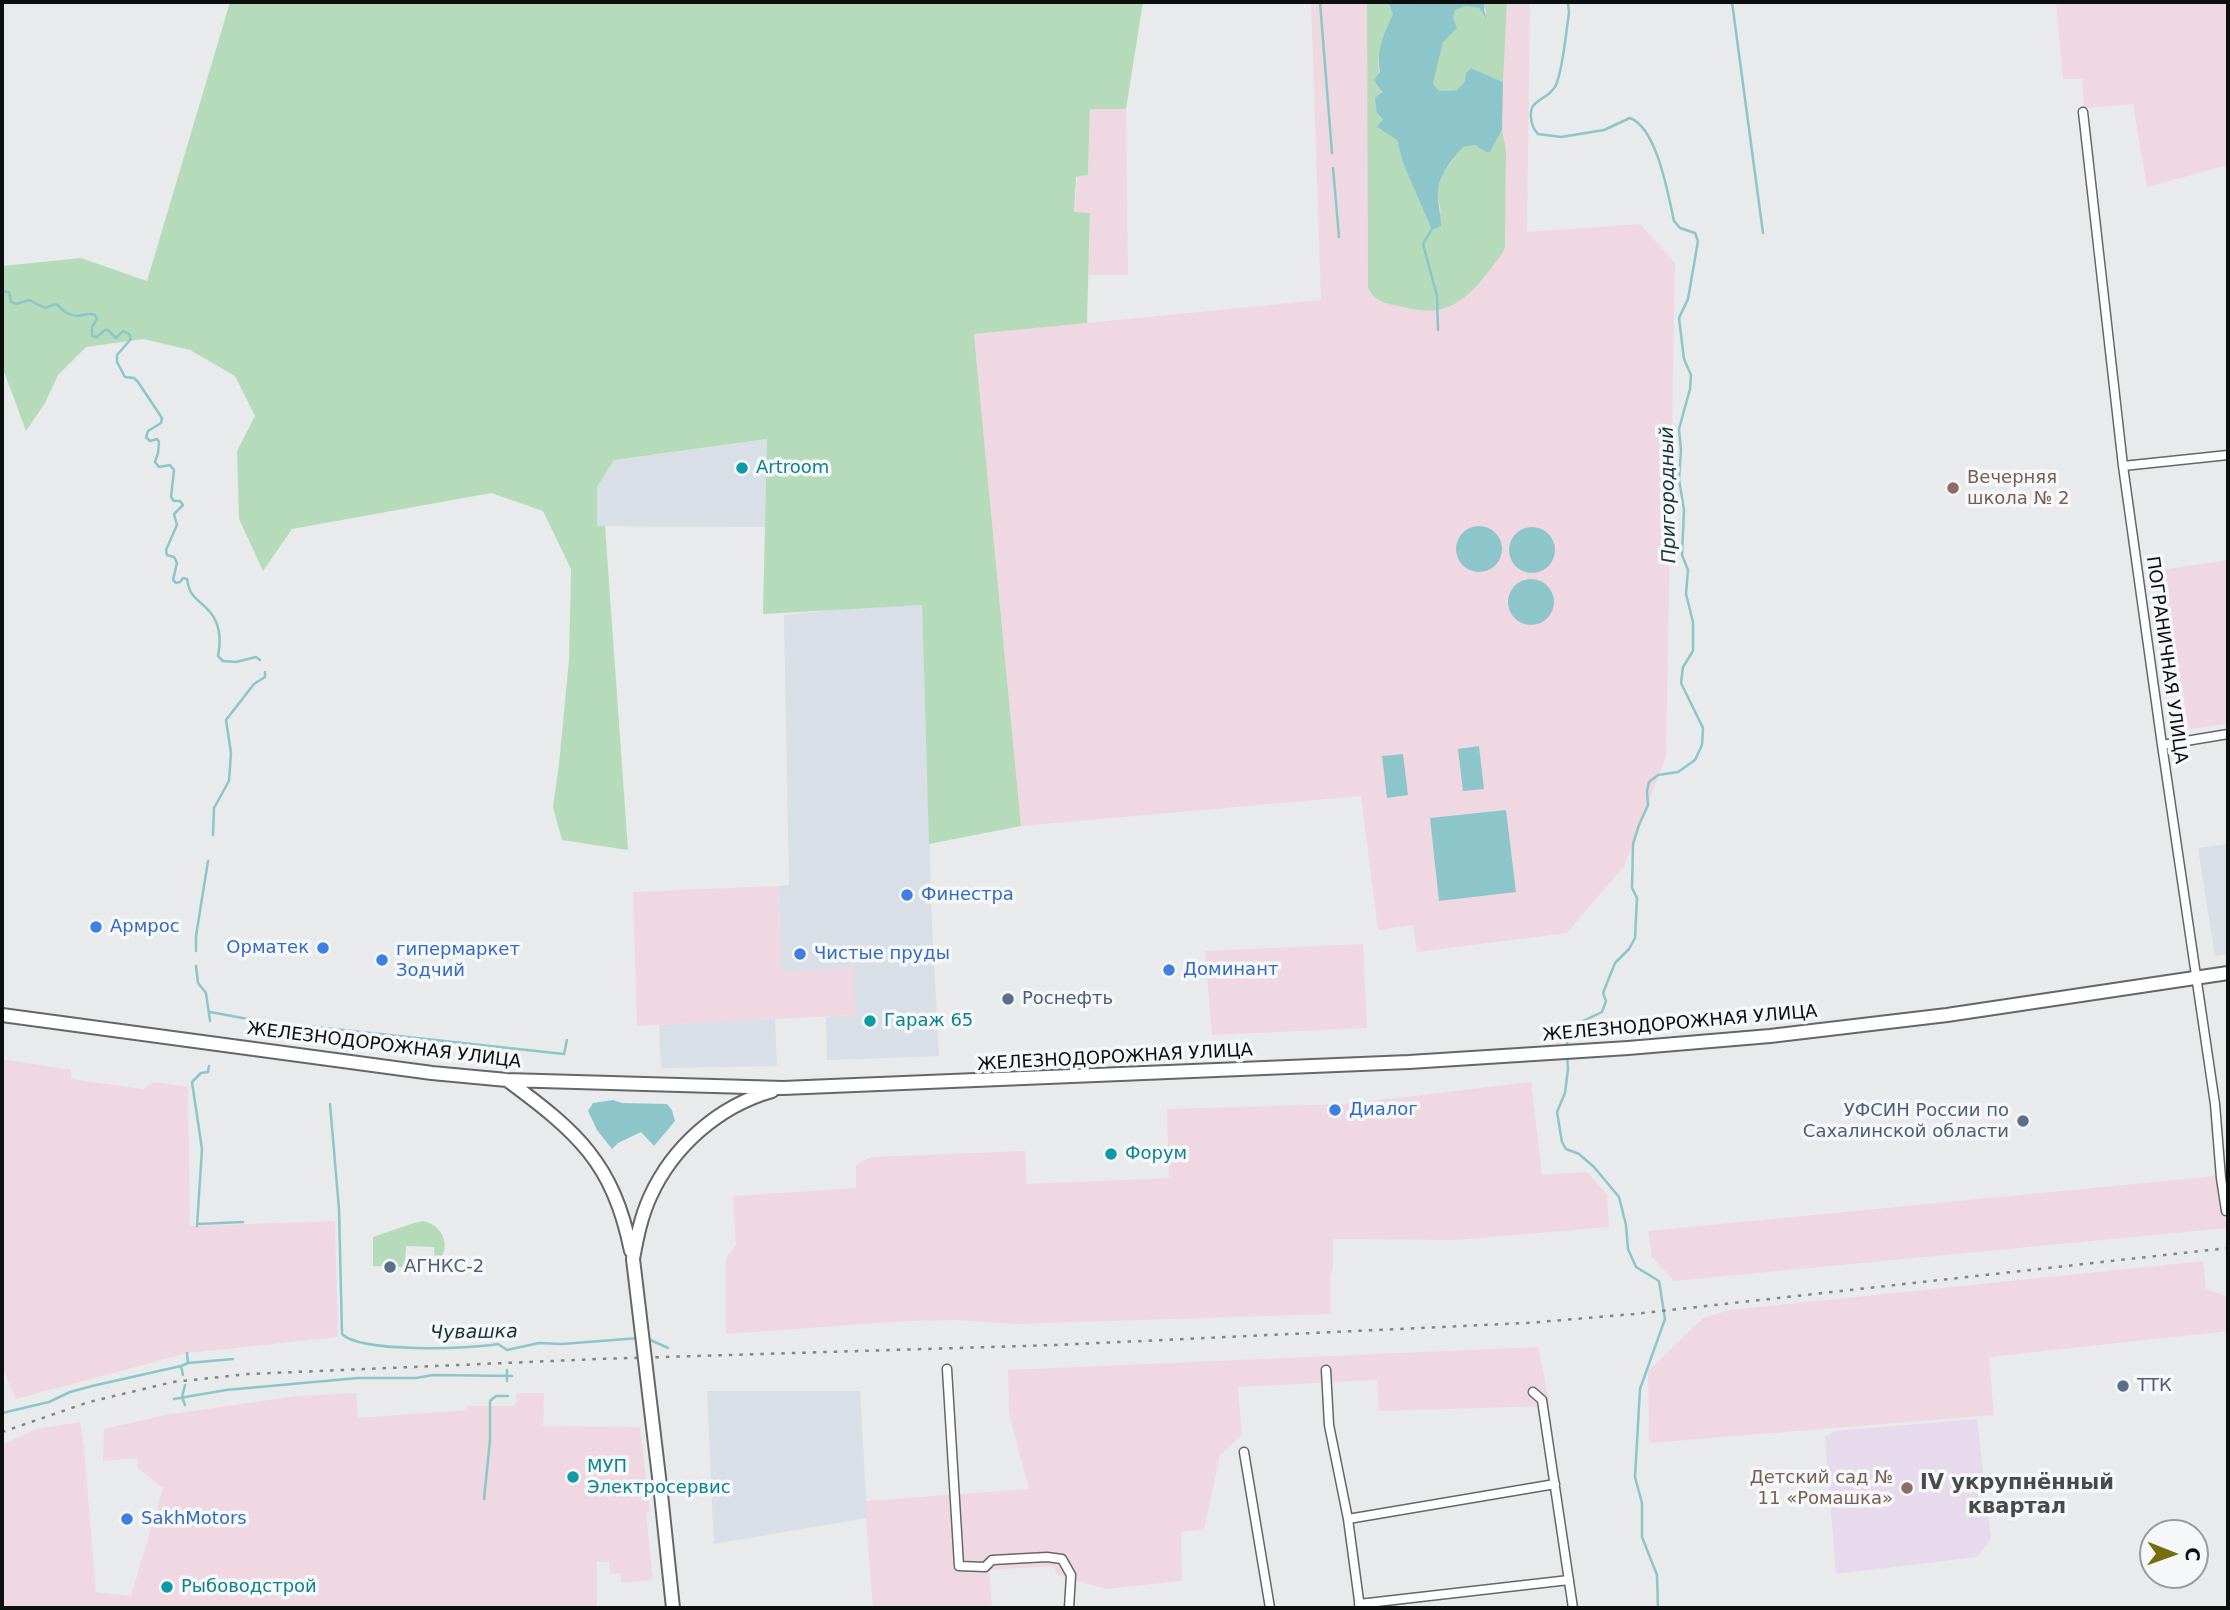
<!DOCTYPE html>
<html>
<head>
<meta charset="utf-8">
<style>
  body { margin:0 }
  #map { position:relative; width:2230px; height:1610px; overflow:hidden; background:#e8eaec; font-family:"DejaVu Sans",sans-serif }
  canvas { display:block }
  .frame { position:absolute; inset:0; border:4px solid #0d0e0e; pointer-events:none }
  .north { position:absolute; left:2139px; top:1519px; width:70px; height:70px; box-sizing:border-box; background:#f5f7f9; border:2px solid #989a9b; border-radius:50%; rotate:91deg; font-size:19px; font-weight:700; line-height:28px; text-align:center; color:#0d0e0e }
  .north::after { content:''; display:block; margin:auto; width:24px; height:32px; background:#736f10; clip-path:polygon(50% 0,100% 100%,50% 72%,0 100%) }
</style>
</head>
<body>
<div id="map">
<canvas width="2230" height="1610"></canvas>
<div class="frame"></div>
<div class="north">С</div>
</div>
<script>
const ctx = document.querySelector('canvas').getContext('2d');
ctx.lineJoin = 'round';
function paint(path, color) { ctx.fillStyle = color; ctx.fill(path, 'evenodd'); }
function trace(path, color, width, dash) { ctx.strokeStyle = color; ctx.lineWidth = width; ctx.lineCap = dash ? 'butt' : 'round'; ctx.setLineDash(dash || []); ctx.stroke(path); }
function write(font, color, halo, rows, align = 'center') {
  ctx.font = font + ' "DejaVu Sans",sans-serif'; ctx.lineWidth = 7; ctx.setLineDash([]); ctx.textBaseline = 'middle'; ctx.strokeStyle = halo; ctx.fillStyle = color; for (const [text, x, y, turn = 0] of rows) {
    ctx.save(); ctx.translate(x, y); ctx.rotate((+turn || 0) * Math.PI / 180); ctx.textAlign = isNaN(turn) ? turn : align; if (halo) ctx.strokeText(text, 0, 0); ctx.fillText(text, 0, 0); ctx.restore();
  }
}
paint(new Path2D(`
  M768,439l2,88 -173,-1v-39l17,-27z
  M922,605l10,320 7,131 -112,4 -1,-43 29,-2 -2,-47 -71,3 -4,-85 11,-1 -5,-270 67,-7z
  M2228,844v110l-13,2 -17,-108z
  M775,1019l2,47 -116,2 -2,-43z
  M707,1391h153l6,110v17l-152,26z`), '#d9dfe7');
paint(new Path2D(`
  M1311,2h219l-3,230 113,-8 35,39 -9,494 -42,109 -57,67 -150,19 -4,-27 -35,5 -17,-134 -340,30 -47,-492 347,-34z
  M2056,2h172v163l-81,22 -14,-83 -49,4 -2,-29h-19z
  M1090,109h36l2,166h-39l1,-61 -16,-2 3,-35 11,-2z
  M2228,560v164l-39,5 -27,-159z
  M778,886l4,85 71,-3 3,47 -219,11 -4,-134z
  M1363,944l4,84 -155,7 -7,-84z
  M2,1059l69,11v9l73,10 9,-7 35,5 2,139 145,-5 3,116 -150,16 -172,46 -14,-32z
  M1531,1082l11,93 45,-3 20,23 2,32 -153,13 -123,-1v29l-3,7 1,39 -316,10 -57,-4 -52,1 -180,13v-76l10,-13 -3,-49 123,-8v-23l15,-8 154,-6 2,33 142,-6 -2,-69 179,-5z
  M2217,1176l10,52 -553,53 -22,-24 -4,-26z
  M2203,1261l3,28 22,8v34l-239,26 5,58 -345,28 -1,-72 55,-53 27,-8z
  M1538,1347l12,59 -171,5 -2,-31 -139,7 4,48 -22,20 -16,74 -23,3 1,49 -75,8 -50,-14 -3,-9 -65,4 3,36 -12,2h-107l-7,-90v-17l163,-12 -20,-76 -1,-43z
  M356,1393l2,25 109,-8v-4h48l2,-13h27l-1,33 97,1 10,85h-4l7,68 -32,3v-10l-11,1 -1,-12h-12v46h-595v-163l34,-16 44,-7 4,25 12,145 35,4 32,-108 -25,-20 -1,-10 -34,3 1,-32 62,-14 130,-19z`), '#f0d8e3');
paint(new Path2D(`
  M1977,1419l14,120 -14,18 -141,17 -11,-137 11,-6z`), '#e8daed');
paint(new Path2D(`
  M230,2h913l-17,107h-36l-2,66 -12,2 -2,35 16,1 -3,110 -113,11 47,492 -92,18 -7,-239 -159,9 4,-175 -153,21 -17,27v39h8l23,324 -66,-10 -9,-33 6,-43 10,-104 2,-91 -28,-58 -52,-18 -199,36 -29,42 -24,-52 -2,-68 18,-35 -20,-40 -45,-26 -47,-11 -57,8 -28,28 -13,28 -19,28 -24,-65v-100l79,-8 66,23z
  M1367,2h21l5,12 -15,47 5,58 -5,8 19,13 6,23 29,67 9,-19 -4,-18 5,-18 20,-28 13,-2 11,7h4l12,-22 4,20 -1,97 -3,7c-16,20 -33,48 -60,55 -12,4 -31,0 -43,-3 -14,-3 -25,-4 -31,-19z
  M1485,2h22l-4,80 -32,-14 -6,13 -8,9 -19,1 -5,-7 10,-42 12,-32 11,-4 13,2 7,8z
  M424,1221c20,5 29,29 11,42l-1,-16 -28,-1 -1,21 -32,-1v-29l41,-14z`), '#b6dbbb');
paint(new Path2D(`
  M1388,2h97l-1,8 3,9 -8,-11 -13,-2 -11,4 -2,8 4,10 -14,14 -10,42 6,7 18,-1 8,-9 1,-8 5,-5 32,14 -1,48 -12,22h-4l-11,-7 -12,2c-11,12 -24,28 -25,45 -1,9 3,22 3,34l-9,4 -29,-67 -6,-23 -20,-13 6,-8 -6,-6 -2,-15 7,-6 -8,-12 6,-8c-4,-22 4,-38 13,-58z
  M1456 549a23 23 0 1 1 46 0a23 23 0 1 1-46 0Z
  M1509 550a23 23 0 1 1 46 0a23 23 0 1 1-46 0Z
  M1508 602a23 23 0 1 1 46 0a23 23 0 1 1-46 0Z
  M1479,746l5,43 -21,2 -5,-42z
  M1403,754l5,41 -21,3 -5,-42z
  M1506,810l10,82 -77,9 -9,-83z
  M613,1100l9,3 45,1 5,6 3,11 -21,25 -13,-14 -23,11 -6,6 -15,-19 -9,-19 5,-8z`), '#8cc6ca');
trace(new Path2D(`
  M1320,2l12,151
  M1732,2l31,231
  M1333,168l6,69
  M1432,229l-9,15 14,52 1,34
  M2,291l7,1 2,10 5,2 13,-4 16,8 11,-4c6,5 12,12 21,12 8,0 10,-4 18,-1l2,4 -5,8v9l5,1 8,-7h3l8,8 7,-7 6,3 2,5 -14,16v7l8,15 9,1 4,4 24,36 -1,5 -13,8 -2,6 4,4 7,-2 2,3 -1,11 -3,9 4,5 11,-2 4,5 -3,27 3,4h6l3,4 -9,9 3,11 -11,25 1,5 7,2 3,6 -4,17 3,3 4,-1 3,-4 4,1c3,20 11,19 23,33 10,12 11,29 8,44l5,5 13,1 20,-5 4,3
  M213,835l1,-27 15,-27 2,-28 -5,-33 28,-36 11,-7v-5
  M196,951v-15l12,-75
  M196,966l2,17 8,10 4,28
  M210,1012l38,7
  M269,1022l295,32 3,-14
  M1567,1049c-1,-25 15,-27 35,-37l4,-11 -3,-8 12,-30 14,-14 6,-11 2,-40 -5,-10 1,-44 6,-19 9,-20 -1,-14 2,-9 9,-7 20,-3 17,-12 7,-15 1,-17 -22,-45 2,-16 10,-16v-29l-7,-28 2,-24 -6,-15 2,-45 -5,-31 2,-29 -2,-21 11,-40 1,-14 -7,-16 -5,-41 9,-19 10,-58 -3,-8 -15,-5 -6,-7c-6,-27 -17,-93 -44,-103l-26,12 -43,7 -23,-3c-6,-6 -9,-18 -6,-26 3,-9 18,-10 24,-23 7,-16 10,-53 13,-72l-1,-11
  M1567,1056l1,13 -3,24 -8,19 5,30 4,7 13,5 15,13 25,30 7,28 2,24 8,18 23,14 6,38 -25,70 -5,88 7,26v34l15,38 1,33
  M330,1104l9,105 3,125c19,19 128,15 156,10l9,6 32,-7 23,1 77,-6
  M197,1224l46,-2
  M197,1226l5,-77 -10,-67 9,-9 7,-1 1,-6
  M646,1338l22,10
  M188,1363l45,-4
  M181,1366l2,9
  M507,1370v11
  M174,1399l52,-9 132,-12h58l17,-3 79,1
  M185,1405l-3,-8 3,-12
  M2,1413l47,-11 21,-10 22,-6 89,-20 7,-3 -1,-10
  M484,1499l6,-59v-39l6,-5h12`), '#8cc6ca', 2.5);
const street = new Path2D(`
  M2083,112l40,354 39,279 53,359 6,74 5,33
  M2123,466l105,-11
  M2162,745l66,-11
  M947,1369l12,197 26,1 7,-7 55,-3 15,2 9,16 -2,33
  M1326,1370l3,55 19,94 12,89
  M1533,1392l9,8 31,208
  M1244,1452l26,156
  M1348,1519l207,-35
  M1359,1604l210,-24`);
const secondary = new Path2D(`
  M2,1015l430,58 75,7 276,8 626,-26 219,-14 142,-12 177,-21 281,-42
  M507,1080c70,52 106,82 124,171
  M633,1259c4,-22 8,-42 17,-62 23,-51 69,-91 122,-106
  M661,1494l12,114`);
trace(street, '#656668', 11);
trace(secondary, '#656668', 16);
trace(street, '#fff', 8);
trace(secondary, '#fff', 12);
trace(new Path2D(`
  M2,1432l87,-30 84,-20 75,-8 350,-15 457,-14 472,-22 107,-9 594,-66`), '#828485', 2.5, [3.5, 7]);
const secondaryBridge = new Path2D(`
  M633,1259l28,235`);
trace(secondaryBridge, '#656668', 16, []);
trace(secondaryBridge, '#fff', 12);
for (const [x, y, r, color] of [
  [742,468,7,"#0f9aa8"],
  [1953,488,7,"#8d6e63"],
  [907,895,7,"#3f7fe0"],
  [96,927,7,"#3f7fe0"],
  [323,948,7,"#3f7fe0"],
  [800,954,7,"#3f7fe0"],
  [382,960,7,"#3f7fe0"],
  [1169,970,7,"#3f7fe0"],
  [1008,999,7,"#5c6f8a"],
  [870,1021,7,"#0f9aa8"],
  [1335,1110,7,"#3f7fe0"],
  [2023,1121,7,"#5c6f8a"],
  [1111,1154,7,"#0f9aa8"],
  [390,1267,7,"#5c6f8a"],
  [2123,1386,7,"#5c6f8a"],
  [573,1477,7,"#0f9aa8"],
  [1907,1488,7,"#8d6e63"],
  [127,1519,7,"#3f7fe0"],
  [167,1587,7,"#0f9aa8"]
]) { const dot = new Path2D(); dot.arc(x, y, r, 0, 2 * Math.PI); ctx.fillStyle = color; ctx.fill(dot); trace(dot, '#f5f7f9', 2.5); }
write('18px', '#0d838f', '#f5f7f9', [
  ["Artroom",756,468],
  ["Гараж 65",884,1021],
  ["Форум",1125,1154],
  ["МУП",587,1467],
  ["Электросервис",587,1488],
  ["Рыбоводстрой",181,1587]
], 'left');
write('18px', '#785e54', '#f5f7f9', [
  ["Вечерняя",1967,478],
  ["школа № 2",1967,499],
  ["Детский сад №",1893,1478,"right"],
  ["11 «Ромашка»",1893,1499,"right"]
], 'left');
write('18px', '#0d0e0e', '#f5f7f9', [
  ["ПОГРАНИЧНАЯ УЛИЦА",2166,660,82],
  ["ЖЕЛЕЗНОДОРОЖНАЯ УЛИЦА",1680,1024,-5],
  ["ЖЕЛЕЗНОДОРОЖНАЯ УЛИЦА",384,1046,7],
  ["ЖЕЛЕЗНОДОРОЖНАЯ УЛИЦА",1115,1058,-3]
]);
write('18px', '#366cbe', '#f5f7f9', [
  ["Финестра",921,895],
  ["Армрос",110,927],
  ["Орматек",309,948,"right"],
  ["гипермаркет",396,950],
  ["Зодчий",396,971],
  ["Чистые пруды",814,954],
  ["Доминант",1183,970],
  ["Диалог",1349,1110],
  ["SakhMotors",141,1519]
], 'left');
write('18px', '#4e5e75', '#f5f7f9', [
  ["Роснефть",1022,999],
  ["УФСИН России по",2009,1111,"right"],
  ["Сахалинской области",2009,1132,"right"],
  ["АГНКС-2",404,1267],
  ["ТТК",2137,1386]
], 'left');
write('italic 19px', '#163436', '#f5f7f9', [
  ["Пригородный",1669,495,-91],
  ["Чувашка",474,1333,-1]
]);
write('bold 21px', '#494a4c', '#f5f7f9', [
  ["IV укрупнённый",2017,1484],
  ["квартал",2017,1508]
]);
</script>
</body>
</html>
